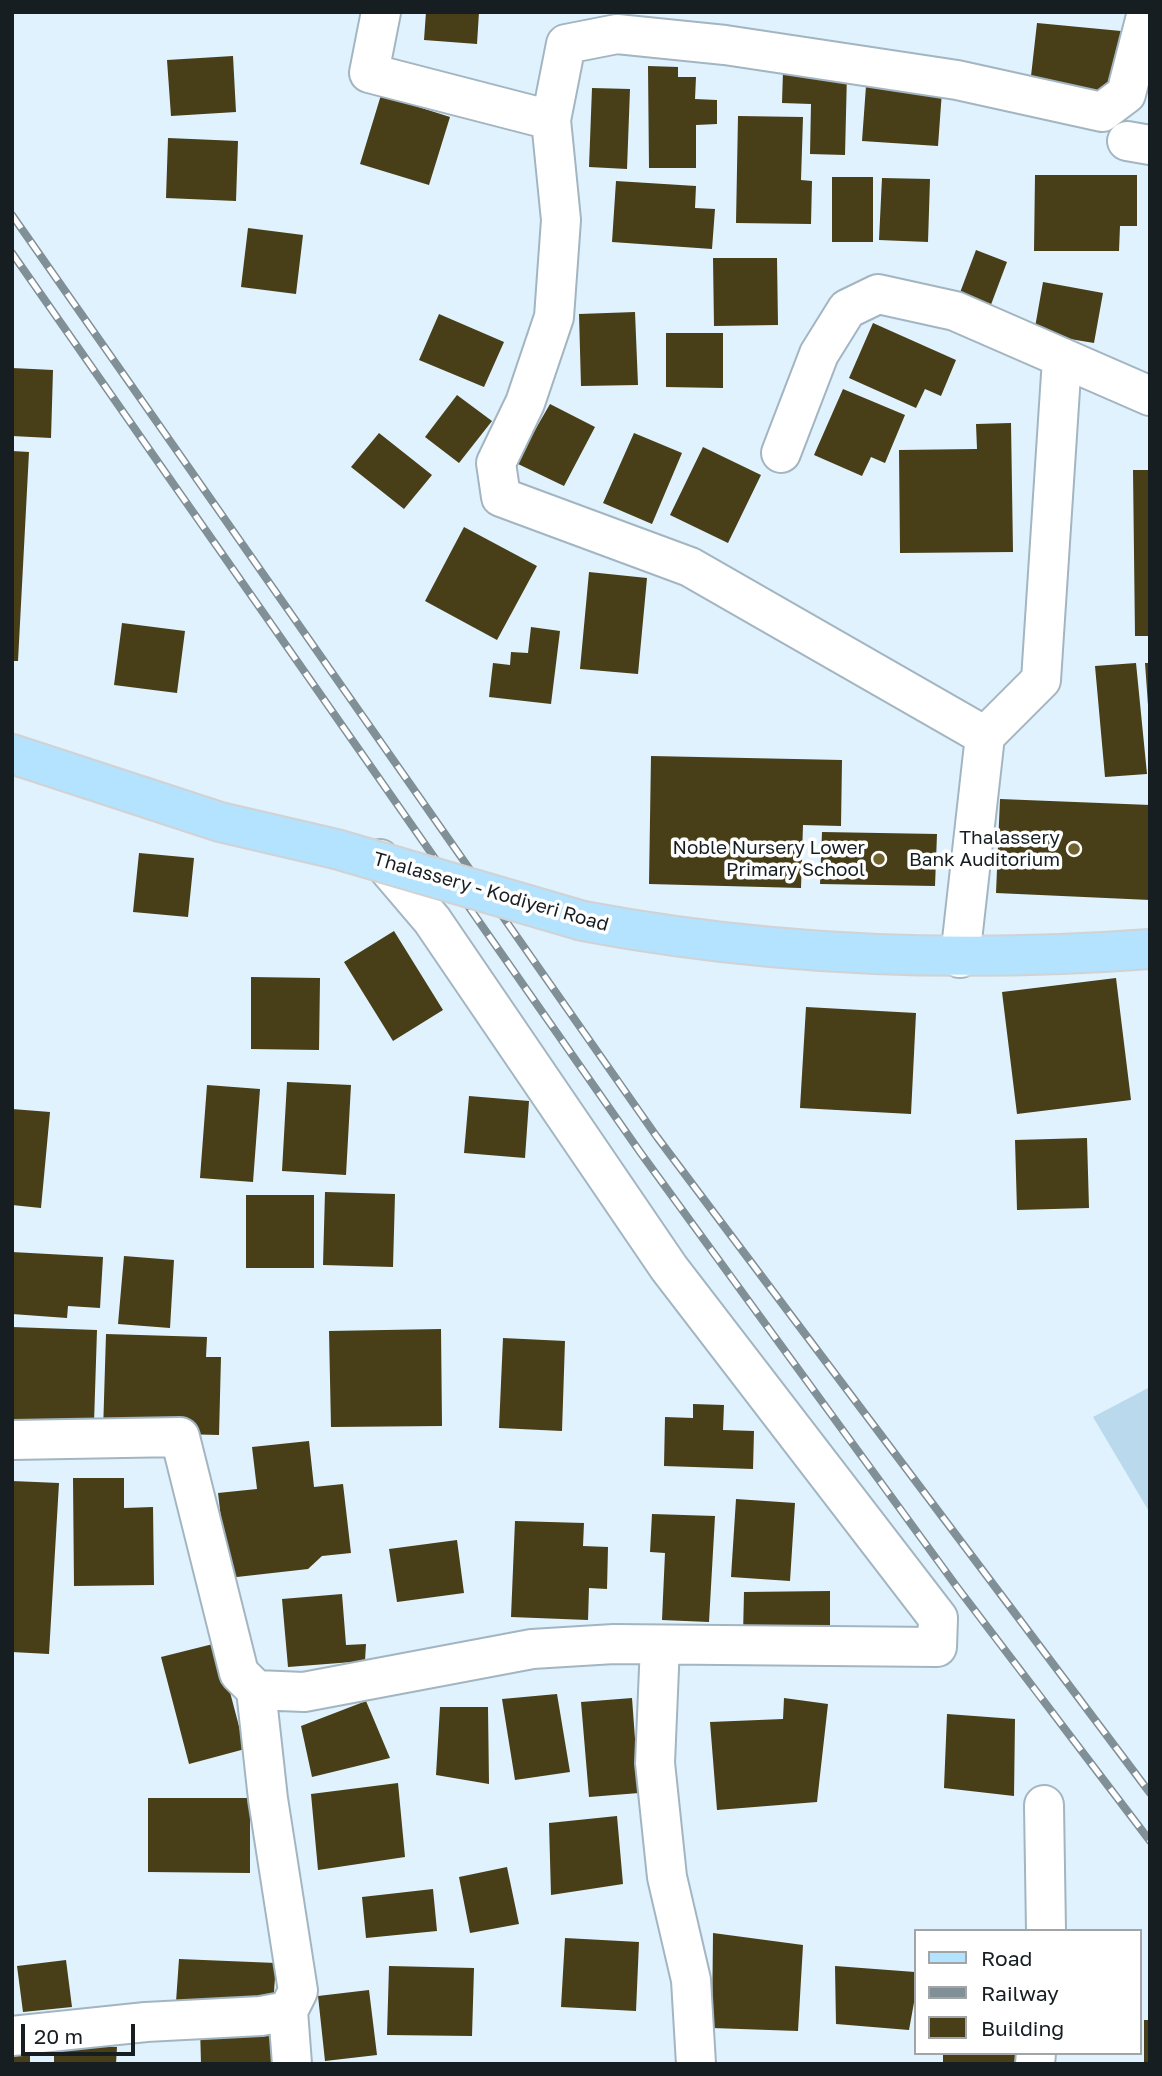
<!DOCTYPE html>
<html>
<head>
<meta charset="utf-8">
<style>
  body { margin:0 }
  #map { position:relative; width:1162px; height:2076px; overflow:hidden; background:#dff2fd; font-family:"Golos Text",sans-serif }
  canvas { display:block }
  .frame { position:absolute; inset:0; border:14px solid #171e22; pointer-events:none }
  .legend { position:absolute; left:914px; top:1929px; width:228px; height:126px; box-sizing:border-box; background:#fff; border:2px solid #a2a5a7; margin:0; padding:9px 12px; list-style:none; font-size:21px; color:#171e22 }
  .legend li { display:flex; align-items:center; gap:14px; height:35px }
  .legend b { width:35px; border:2px solid #a2a5a7 }
  .scale { position:absolute; left:21px; top:2024px; width:114px; height:32px; box-sizing:border-box; border:4px solid #171e22; border-top:0; padding-left:9px; font-size:21px; line-height:24px; white-space:nowrap; color:#171e22; -webkit-text-stroke:5px #fff; paint-order:stroke }
</style>
</head>
<body>
<div id="map">
<canvas width="1162" height="2076"></canvas>
<div class="frame"></div>
<ul class="legend">
<li><b style="height:9px;background:#b3e3fe"></b>Road</li>
<li><b style="height:9px;background:#818f96"></b>Railway</li>
<li><b style="height:19px;background:#483e17"></b>Building</li>
</ul>
<div class="scale">20 m</div>
</div>
<script>
const ctx = document.querySelector('canvas').getContext('2d');
ctx.lineJoin = 'round';
function paint(path, color) { ctx.fillStyle = color; ctx.fill(path, 'evenodd'); }
function trace(path, color, width, dash) { ctx.strokeStyle = color; ctx.lineWidth = width; ctx.lineCap = dash ? 'butt' : 'round'; ctx.setLineDash(dash || []); ctx.stroke(path); }
function write(font, color, halo, rows, align = 'center') {
  ctx.font = font + ' "Golos Text",sans-serif'; ctx.lineWidth = 7; ctx.setLineDash([]); ctx.textBaseline = 'middle'; ctx.strokeStyle = halo; ctx.fillStyle = color; for (const [text, x, y, turn = 0] of rows) {
    ctx.save(); ctx.translate(x, y); ctx.rotate((+turn || 0) * Math.PI / 180); ctx.textAlign = isNaN(turn) ? turn : align; if (halo) ctx.strokeText(text, 0, 0); ctx.fillText(text, 0, 0); ctx.restore();
  }
}
paint(new Path2D(`
  M1150,1387v126l-57,-96z`), '#bad9ec');
paint(new Path2D(`
  M426,12h53l-2,32 -53,-4z
  M1037,23l84,8 -7,63 -84,-9z
  M233,56l3,56 -65,4 -4,-56z
  M648,66l30,1v10h18l-1,22 22,1v24l-21,1v43h-47z
  M783,71l64,2 -2,82 -35,-1 1,-50 -29,-1z
  M866,86l76,5 -4,55 -76,-5z
  M592,88l38,1 -3,80 -38,-2z
  M381,95l69,22 -21,68 -69,-21z
  M738,116l65,1 -2,63 11,1 -1,43 -75,-1z
  M168,138l70,3 -2,60 -70,-3z
  M1035,175h102v51h-17l-1,25h-85z
  M832,177h41v65h-41z
  M882,178l48,1 -2,63 -49,-2z
  M616,181l80,5 -1,22 20,1 -3,40 -100,-7z
  M248,228l55,7 -7,59 -55,-7z
  M976,250l31,12 -18,48 -31,-12z
  M713,258h64l1,67 -64,1z
  M1043,282l60,11 -9,50 -60,-10z
  M635,312l3,73 -57,1 -2,-72z
  M439,314l65,28 -20,45 -65,-27z
  M873,323l83,37 -15,36 -16,-7 -9,19 -67,-30z
  M666,333h57v55l-57,-1z
  M12,368l41,2 -2,68 -39,-2z
  M843,389l62,26 -20,48 -14,-6 -9,19 -48,-21z
  M457,395l35,26 -33,42 -34,-26z
  M550,404l45,23 -31,59 -48,-23z
  M1011,423l2,129 -113,1 -1,-103 78,-1 -1,-25z
  M379,433l53,42 -28,34 -53,-42z
  M634,433l48,20 -30,71 -49,-21z
  M703,447l58,28 -33,68 -58,-28z
  M12,451l17,1 -11,209h-6z
  M1133,470h17v166h-15z
  M464,527l73,39 -40,74 -72,-39z
  M589,572l58,6 -9,96 -58,-5z
  M122,623l63,8 -8,62 -63,-8z
  M531,627l29,4 -9,73 -62,-7 4,-34 17,2 1,-13 17,1z
  M1136,663l11,111 -42,3 -10,-111z
  M1145,663h5v42h-2z
  M651,756l191,4 -1,66 -38,-1 -2,63 -152,-4z
  M1000,799l150,6v95l-154,-7z
  M822,832l115,2 -2,52 -115,-2z
  M139,853l55,5 -6,59 -55,-5z
  M394,931l49,79 -50,31 -49,-79z
  M251,977l69,1 -1,72 -68,-1z
  M1116,978l15,122 -114,14 -15,-122z
  M806,1007l110,6 -5,101 -111,-6z
  M287,1082l64,3 -5,90 -64,-4z
  M207,1085l53,4 -7,93 -53,-4z
  M469,1096l60,5 -4,57 -61,-5z
  M12,1109l38,3 -9,96 -29,-3z
  M1087,1138l2,70 -72,2 -2,-70z
  M325,1192l70,2 -2,73 -70,-2z
  M246,1195h68v73h-68z
  M12,1252l91,5 -3,51 -32,-2 -1,12 -55,-4z
  M124,1256l50,4 -4,68 -52,-4z
  M12,1327l85,3 -3,93 -82,-2z
  M441,1329l1,97 -111,1 -2,-96z
  M106,1334l101,3 -1,20h15l-2,78 -116,-3z
  M503,1338l62,3 -3,90 -63,-3z
  M693,1404l31,1 -1,25 31,1 -1,38 -89,-3 1,-49 28,1z
  M309,1441l5,46 29,-3 8,69 -29,3 -14,13 -80,9 -10,-85 39,-4 -5,-42z
  M73,1478h51v30l29,-1 1,78 -80,1z
  M12,1481l47,2 -10,171 -37,-2z
  M736,1499l59,4 -5,78 -59,-4z
  M652,1514l63,2 -6,106 -47,-2 3,-67 -15,-1z
  M515,1521l69,2 -1,23 25,1 -1,42 -18,-1 -1,32 -77,-3z
  M457,1540l7,53 -67,9 -8,-53z
  M830,1591v45l-87,-1 1,-43z
  M342,1594l4,51 20,-1 -1,17 -77,6 -6,-68z
  M217,1643l28,106 -56,15 -28,-107z
  M557,1694l13,78 -55,8 -13,-81z
  M632,1698l7,95 -50,4 -8,-95z
  M784,1698l44,6 -11,98 -100,8 -7,-88 73,-3z
  M366,1701l24,57 -78,19 -11,-51z
  M440,1707h48l1,77 -53,-9z
  M947,1714l68,5 -1,77 -70,-8z
  M398,1783l7,74 -87,13 -7,-76z
  M148,1798h102v75l-102,-1z
  M617,1816l6,68 -72,11 -2,-72z
  M507,1867l12,57 -49,9 -11,-56z
  M433,1889l4,42 -71,7 -4,-41z
  M713,1933l90,12 -5,86 -86,-3z
  M565,1938l74,4 -3,69 -75,-4z
  M179,1959l97,4 -3,43 -97,-4z
  M66,1960l6,47 -49,5 -6,-46z
  M389,1966l85,2 -2,68 -85,-1z
  M835,1966l80,6v25l-6,33 -73,-6z
  M369,1990l8,65 -52,6 -7,-65z
  M1144,2020h6v44h-6z
  M277,2026v38h-76l-1,-37z
  M54,2045l63,2 -1,17h-62z
  M943,2053h79v11h-79z
  M12,2054l18,1v9h-18z`), '#483e17');
const minor = new Path2D(`
  M381,12l-12,61 182,47
  M1127,141l23,4
  M781,453l38,-99 28,-45 31,-15 77,17 195,85
  M985,736l-295,-169 -189,-70 -5,-34 29,-60 29,-86 7,-97 -10,-100 15,-76 51,-10 108,11 232,35 145,32 24,-18 21,-82
  M960,958l25,-222 56,-56 21,-321
  M12,1440l168,-3 59,236 17,17 48,2 228,-43 82,-5 323,3 1,-29 -269,-350 -237,-348 -52,-61
  M660,1645l-5,118 12,114 24,103 5,84
  M1044,1805l2,126
  M288,2011l4,53
  M12,2036l134,-14 115,-6 27,-5 10,-20 -30,-192 -12,-109
  M1035,2064l1,-11`);
const major = new Path2D(`
  M12,754l208,68 116,27
  M583,921c186,35 378,42 567,28`);
trace(minor, '#a3b5c0', 42);
trace(major, '#d1d2d3', 42);
trace(minor, '#fff', 38);
trace(major, '#b3e3fe', 38);
const rail = new Path2D(`
  M12,215l645,922 493,656
  M12,253l628,899 317,435 193,254`);
trace(rail, '#818f96', 8);
trace(rail, '#fff', 5, [16]);
const majorBridge = new Path2D(`
  M336,849l247,72`);
trace(majorBridge, '#d1d2d3', 42, []);
trace(majorBridge, '#b3e3fe', 38);
for (const [x, y, r, color] of [
  [1074,849,7,"#716330"],
  [879,859,7,"#716330"]
]) { const dot = new Path2D(); dot.arc(x, y, r, 0, 2 * Math.PI); ctx.fillStyle = color; ctx.fill(dot); trace(dot, '#fff', 2.5); }
write('19px', '#171e22', '#fff', [
  ["Thalassery",1060,838],
  ["Bank Auditorium",1060,860],
  ["Noble Nursery Lower",865,848],
  ["Primary School",865,870]
], 'right');
write('19px', '#171e22', '#fff', [
  ["Thalassery - Kodiyeri Road",491,892,16]
]);
</script>
</body>
</html>
